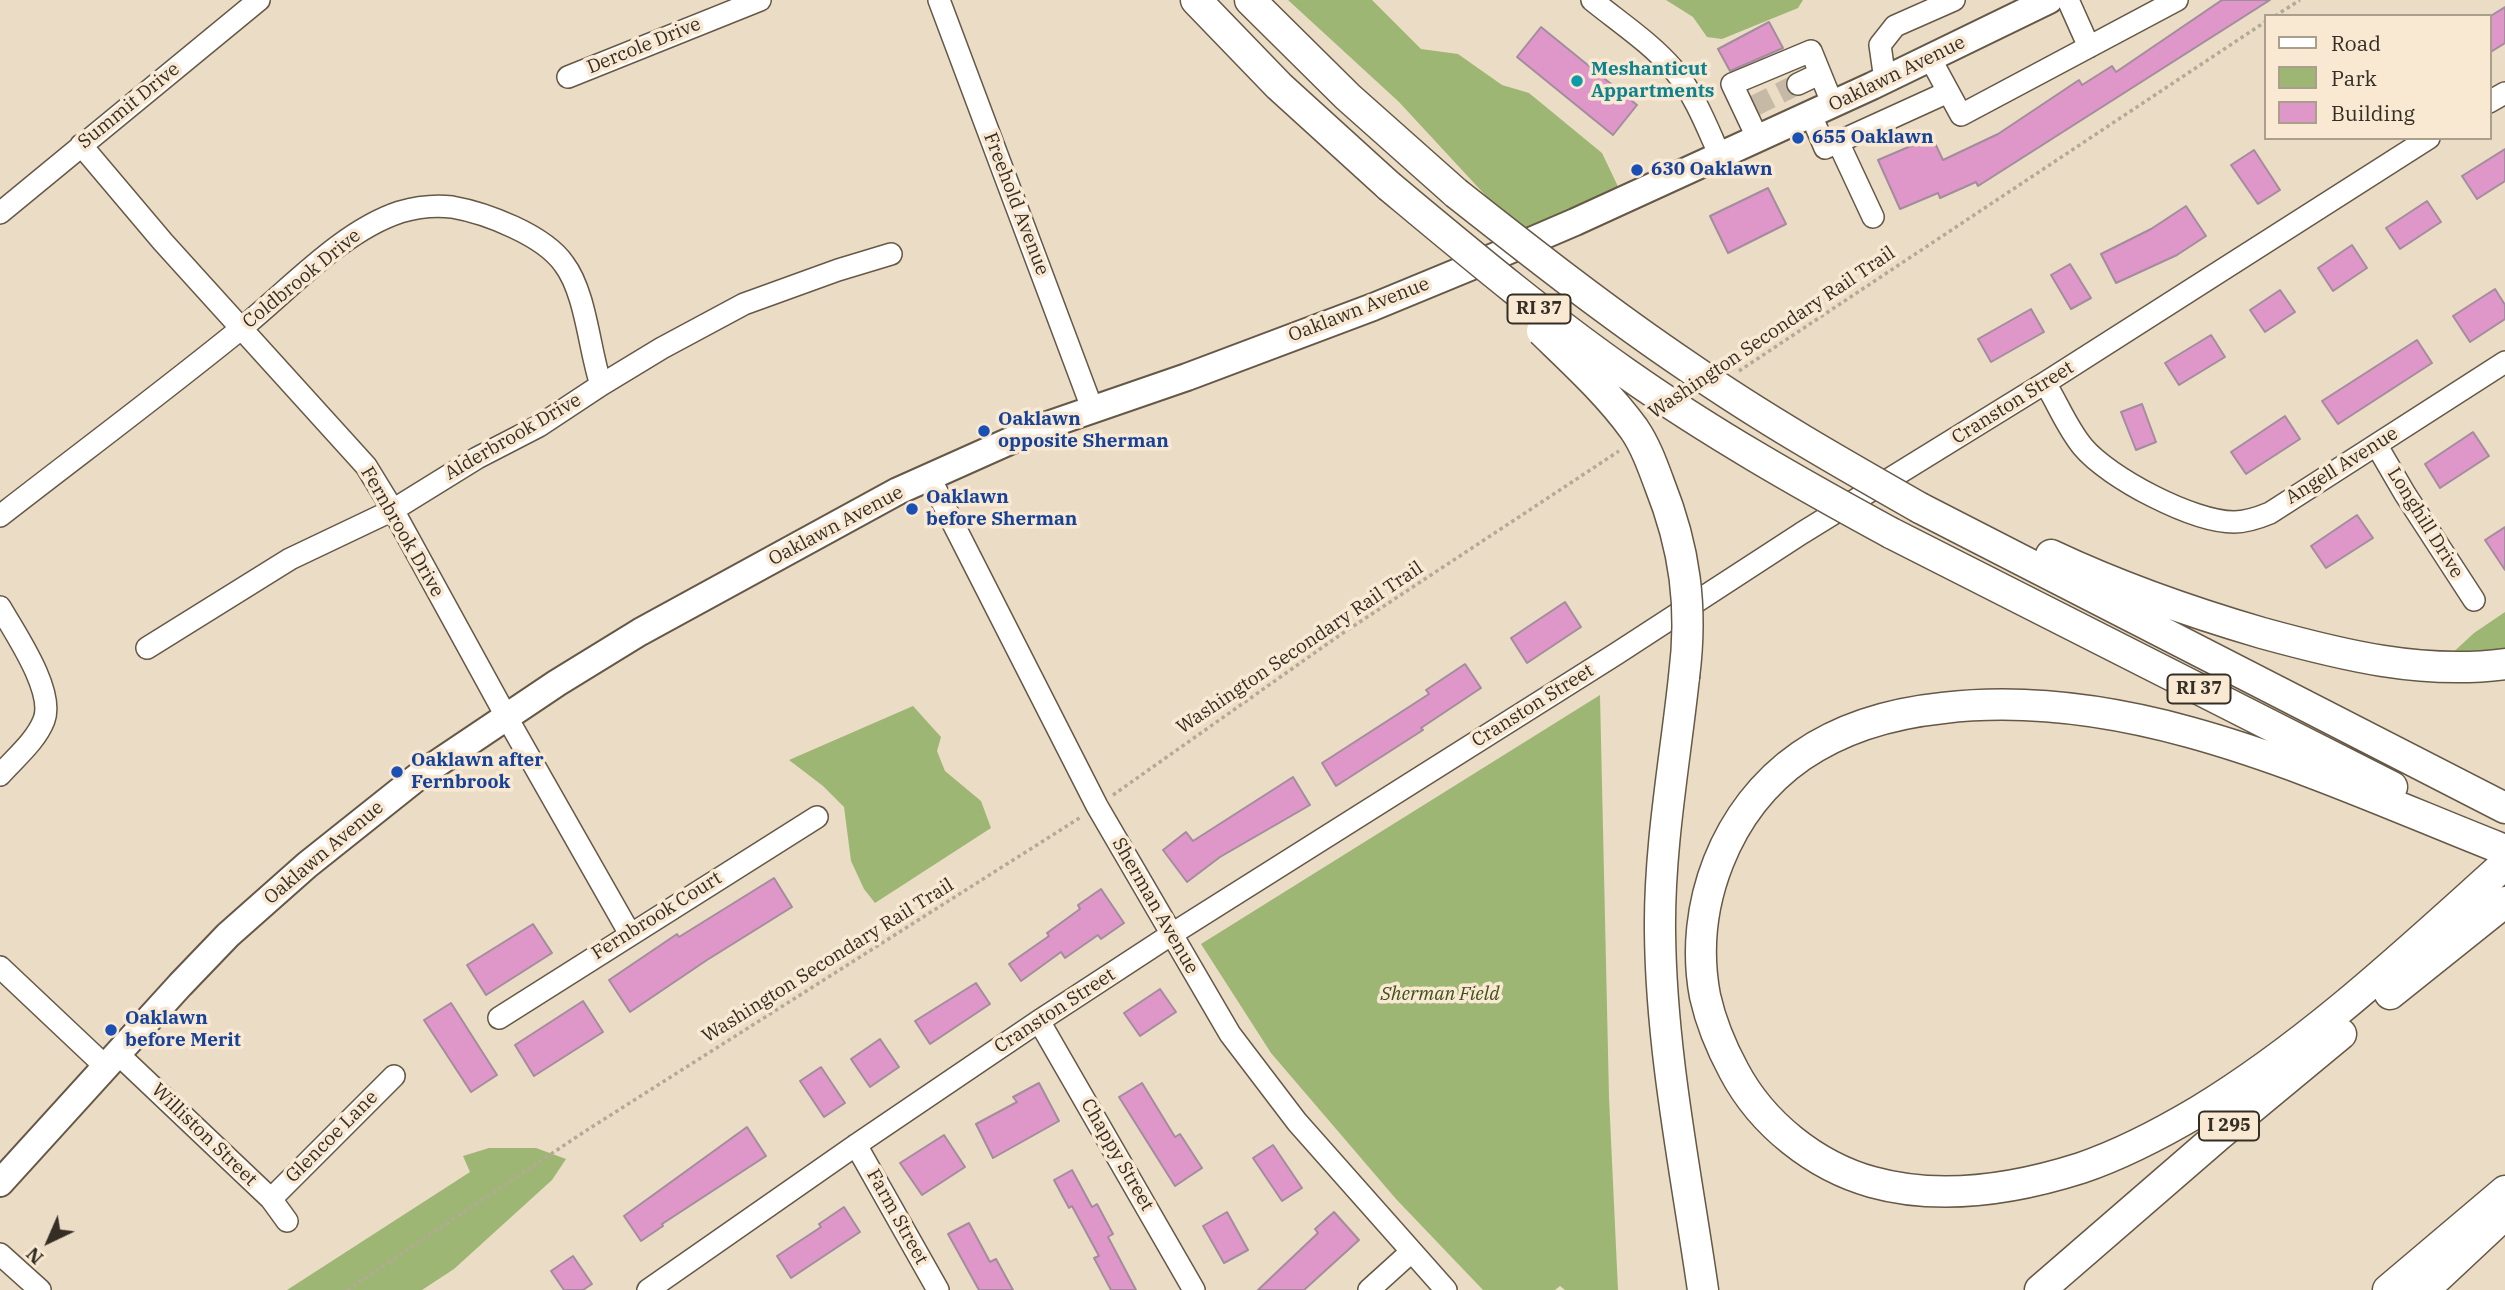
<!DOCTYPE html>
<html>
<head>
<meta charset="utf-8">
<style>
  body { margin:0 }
  #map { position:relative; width:2505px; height:1290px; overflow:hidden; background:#ebdcc6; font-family:"IBM Plex Serif",serif }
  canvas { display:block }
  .legend { position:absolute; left:2264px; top:14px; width:228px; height:126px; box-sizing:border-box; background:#f9e9d3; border:2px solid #aa9e8d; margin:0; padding:9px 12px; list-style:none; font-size:21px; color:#342e25 }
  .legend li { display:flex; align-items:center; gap:14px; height:35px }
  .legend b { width:35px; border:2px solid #aa9e8d }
  .north { position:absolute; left:14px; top:1206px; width:70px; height:70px; -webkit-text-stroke:5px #f9e9d3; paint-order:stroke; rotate:224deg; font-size:19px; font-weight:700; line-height:28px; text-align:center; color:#342e25 }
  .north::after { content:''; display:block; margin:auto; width:24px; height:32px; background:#342e25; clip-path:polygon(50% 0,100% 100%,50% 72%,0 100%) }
</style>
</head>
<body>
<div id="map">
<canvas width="2505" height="1290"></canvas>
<ul class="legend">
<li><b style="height:9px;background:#fff"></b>Road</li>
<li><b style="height:19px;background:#9eb674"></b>Park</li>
<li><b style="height:19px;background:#df96c9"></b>Building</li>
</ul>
<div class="north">N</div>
</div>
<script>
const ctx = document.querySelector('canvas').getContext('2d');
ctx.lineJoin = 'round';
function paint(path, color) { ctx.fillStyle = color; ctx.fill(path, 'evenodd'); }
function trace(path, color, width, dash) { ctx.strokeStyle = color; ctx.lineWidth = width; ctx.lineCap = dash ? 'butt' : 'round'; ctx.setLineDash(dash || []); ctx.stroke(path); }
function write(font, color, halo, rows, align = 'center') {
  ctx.font = font + ' "IBM Plex Serif",serif'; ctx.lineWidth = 7; ctx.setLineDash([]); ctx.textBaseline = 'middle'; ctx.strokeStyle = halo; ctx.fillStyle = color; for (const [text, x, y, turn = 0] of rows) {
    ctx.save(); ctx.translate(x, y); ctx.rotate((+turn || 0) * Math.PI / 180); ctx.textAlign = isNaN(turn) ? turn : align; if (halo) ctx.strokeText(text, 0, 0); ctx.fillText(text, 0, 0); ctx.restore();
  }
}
paint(new Path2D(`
  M1288,0h84l49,49 37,5 44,31 27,8 73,60 21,44 -84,39 -28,-13 -112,-121z
  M1666,0h137l-5,8 -76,31 -15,-2 -14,-20z
  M2505,612v46h-58l27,-25z
  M1600,695l9,402 9,193h-53l-5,-4 -5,4h-72l-87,-91 -125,-146 -70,-109z
  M913,706l28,31 -4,14 8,20 36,30 10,27 -116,75 -11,-14 -13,-28 -7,-54 -21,-21 -34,-26z
  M489,1148h47l30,11 -14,21 -98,89 -32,21h-135l183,-118 -7,-16z`), '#9eb674');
const building = new Path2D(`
  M2222,0h48l-292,186 -2,-4 -36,16 -2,-5 -38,16 -22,-49 54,-23 11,23 55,-26 81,-54 3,5 30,-19 4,6z
  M2505,7v36l-16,10v-36z
  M1769,22l14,26 -53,23 -12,-22z
  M1541,27l96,78 -24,30 -96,-78z
  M2505,149v32l-28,18 -15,-23z
  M2254,150l26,40 -22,14 -27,-39z
  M1768,188l18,36 -58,29 -18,-37z
  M2427,201l14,21 -41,27 -14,-21z
  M2186,206l20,30 -29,19 -61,28 -15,-29 50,-25z
  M2352,245l15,23 -34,23 -15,-23z
  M2070,264l21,34 -20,11 -20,-34z
  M2495,289l10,16v14l-35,23 -17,-26z
  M2280,290l15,22 -30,20 -15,-22z
  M2031,309l13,23 -53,30 -13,-23z
  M2211,335l14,22 -46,28 -14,-22z
  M2417,340l15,23 -94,61 -16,-23z
  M2142,404l14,38 -20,8 -15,-38z
  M2285,416l15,23 -54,35 -15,-22z
  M2473,432l16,24 -49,32 -15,-24z
  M2357,515l16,23 -47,30 -15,-22z
  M2505,527v43l-20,-30z
  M1565,602l16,25 -54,36 -16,-25z
  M1465,664l16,24 -60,40 2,2 -87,56 -14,-23 107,-69 -3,-4z
  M1293,777l17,28 -90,52 -33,25 -24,-32 23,-18 7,9z
  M774,878l18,29 -85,53 -77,52 -21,-32 68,-46 2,3z
  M1101,889l23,34 -23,16 -3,-4 -33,23 -4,-6 -40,29 -12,-17 40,-28 -2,-3 33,-24 -2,-4z
  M533,924l19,29 -66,42 -19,-30z
  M976,983l14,21 -60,40 -15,-23z
  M1160,989l16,23 -36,24 -16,-23z
  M583,1001l20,31 -69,44 -19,-31z
  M451,1003l46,72 -26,17 -47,-72z
  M880,1039l19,28 -29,20 -19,-28z
  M821,1067l24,36 -21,14 -24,-36z
  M1039,1083l20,38 -66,37 -17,-34 41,-22 -4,-5z
  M1142,1083l33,54 5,-3 22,34 -27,18 -56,-89z
  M747,1127l19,29 -104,68 1,2 -22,15 -17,-25z
  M944,1135l21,32 -43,28 -22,-32z
  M1273,1145l29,43 -20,13 -29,-43z
  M1072,1170l20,37 5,-3 16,30 -5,3 28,53h-25l-17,-32 5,-2 -27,-50 -3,2 -15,-28z
  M844,1207l16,25 -69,46 -14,-22 44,-29 -2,-3z
  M1227,1212l21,38 -24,13 -21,-37z
  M1334,1212l25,28 -55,50h-46l60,-57 -3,-4z
  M969,1223l21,39 6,-3 17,31h-34l-31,-56z
  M573,1256l19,28 -9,6h-19l-13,-19z`);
paint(building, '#df96c9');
trace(building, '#a38d9c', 2);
trace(new Path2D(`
  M1752,107l46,-23`), '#c6b9a6', 21, [21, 10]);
const minor = new Path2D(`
  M939,0l153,408
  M1592,0c27,22 59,43 82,70 21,25 33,57 46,86
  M2068,0l21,47
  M1930,58l31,57 216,-115
  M568,77l192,-77
  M1885,80l-5,-35 15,-19 59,-26
  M1798,84l21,-10
  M2489,102l16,-9
  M1811,115l14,33 123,-56
  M1758,139l-26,-55 79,-33 22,54
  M1838,142l35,75
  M81,145l82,97 203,224 27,44 113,206 124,218
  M0,213l259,-213
  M2045,383c13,21 22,45 38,64 26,31 110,75 151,75 13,0 24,-4 36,-9l235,-151
  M2377,446l28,48 69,106
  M930,478l167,328 133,228 67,88 149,168
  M0,516c81,-63 163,-124 243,-189 47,-38 99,-96 157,-115 17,-5 35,-7 52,-5 34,6 92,28 112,57 22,29 25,85 37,121
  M0,607c15,26 55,84 44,113 -8,21 -29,38 -44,55
  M147,648l143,-89 103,-49 84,-52 62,-32 62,-41 61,-37 82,-44 94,-34 53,-16
  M0,967l106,100
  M499,1018l318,-201
  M1039,1021l155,269
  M117,1053l154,146 16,22
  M856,1145l82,145
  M271,1199l123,-123
  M0,1254l40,36
  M648,1290l208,-145 183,-124 133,-87 444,-280 186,-121 243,-150 384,-245
  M1369,1290l42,-38`);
const major = new Path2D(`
  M0,1183l180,-198 48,-50 79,-70 113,-90 137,-92 83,-51 258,-141 141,-63 148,-51 186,-70 97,-40 105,-45 297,-136 177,-86`);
const highway = new Path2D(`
  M1196,0l83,86 110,100
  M1250,0l98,97 108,96
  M1920,508l585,300
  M1891,533l501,254
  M2051,555c68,32 139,57 211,78 80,22 160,42 243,31
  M1684,677c-9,84 -25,170 -24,254 1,120 26,241 43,359
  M2505,850c-176,-69 -367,-165 -562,-142 -49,5 -100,19 -142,48 -75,52 -113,150 -96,240 6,27 16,51 29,75 28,53 81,95 138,111 68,19 143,7 209,-14 41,-14 81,-35 118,-57 113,-69 208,-159 306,-247
  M2390,994l115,-92
  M2040,1290l179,-155 122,-101
  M2388,1290l117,-99
  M2424,1290l79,-74`);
trace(minor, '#665846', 24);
trace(major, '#665846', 30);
trace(highway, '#665846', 33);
trace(new Path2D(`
  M2275,16l25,-16
  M1739,371l526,-349
  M1113,795l227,-160 279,-184
  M347,1290l240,-160 494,-313`), '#b4a896', 3.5, [3.5, 3.5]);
trace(minor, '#fff', 21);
trace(major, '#fff', 26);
trace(highway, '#fff', 30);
const highwayBridge = new Path2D(`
  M1389,186c78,65 155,130 238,188 84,59 174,110 264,159
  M1456,193c76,60 151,119 231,173 75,52 154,97 233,142
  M1542,331c32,31 66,62 92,98 11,16 18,35 25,54 26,65 34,124 25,194`);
trace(highwayBridge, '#665846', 33, []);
trace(highwayBridge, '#fff', 30);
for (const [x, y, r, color] of [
  [1577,81,7,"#0f9aa8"],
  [1798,138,7,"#1a4fb4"],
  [1637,170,7,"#1a4fb4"],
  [984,431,7,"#1a4fb4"],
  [912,509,7,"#1a4fb4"],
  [397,772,7,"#1a4fb4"],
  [111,1030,7,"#1a4fb4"]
]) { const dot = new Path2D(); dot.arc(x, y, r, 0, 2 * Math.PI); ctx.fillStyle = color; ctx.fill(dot); trace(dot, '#f9e9d3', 2.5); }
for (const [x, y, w] of [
  [1539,309,63],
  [2199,689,63],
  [2229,1126,60]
]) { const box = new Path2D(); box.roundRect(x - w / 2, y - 14.5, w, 29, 5); ctx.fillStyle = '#f9e9d3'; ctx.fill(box); trace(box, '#342e25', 2); }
write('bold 18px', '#342e25', null, [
  ["RI 37",1539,309],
  ["RI 37",2199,689],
  ["I 295",2229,1126]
]);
write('19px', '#342e25', '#f9e9d3', [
  ["Dercole Drive",644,46,-22],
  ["Oaklawn Avenue",1897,74,-26],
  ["Summit Drive",129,106,-39],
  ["Freehold Avenue",1016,204,69],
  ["Coldbrook Drive",302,279,-39],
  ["Oaklawn Avenue",1359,310,-21],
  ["Washington Secondary Rail Trail",1772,333,-34],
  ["Cranston Street",2013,403,-32],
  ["Alderbrook Drive",513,437,-30],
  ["Angell Avenue",2342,466,-32],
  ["Longhill Drive",2425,523,58],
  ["Oaklawn Avenue",836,526,-28],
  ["Fernbrook Drive",402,532,60],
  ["Washington Secondary Rail Trail",1300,648,-34],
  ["Cranston Street",1533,706,-32],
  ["Oaklawn Avenue",324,853,-40],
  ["Sherman Avenue",1155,906,60],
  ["Fernbrook Court",657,916,-32],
  ["Washington Secondary Rail Trail",828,961,-32],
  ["Cranston Street",1055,1011,-33],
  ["Williston Street",204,1135,44],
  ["Glencoe Lane",332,1137,-45],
  ["Chappy Street",1117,1155,60],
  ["Farm Street",897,1217,61]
]);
write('bold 19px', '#0d838f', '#f9e9d3', [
  ["Meshanticut",1591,70],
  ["Appartments",1591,92]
], 'left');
write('bold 19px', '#164399', '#f9e9d3', [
  ["655 Oaklawn",1812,138],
  ["630 Oaklawn",1651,170],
  ["Oaklawn",998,420],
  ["opposite Sherman",998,442],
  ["Oaklawn",926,498],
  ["before Sherman",926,520],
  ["Oaklawn after",411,761],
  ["Fernbrook",411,783],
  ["Oaklawn",125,1019],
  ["before Merit",125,1041]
], 'left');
write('italic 19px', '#3f5118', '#f9e9d3', [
  ["Sherman Field",1440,995]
]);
</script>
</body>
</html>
